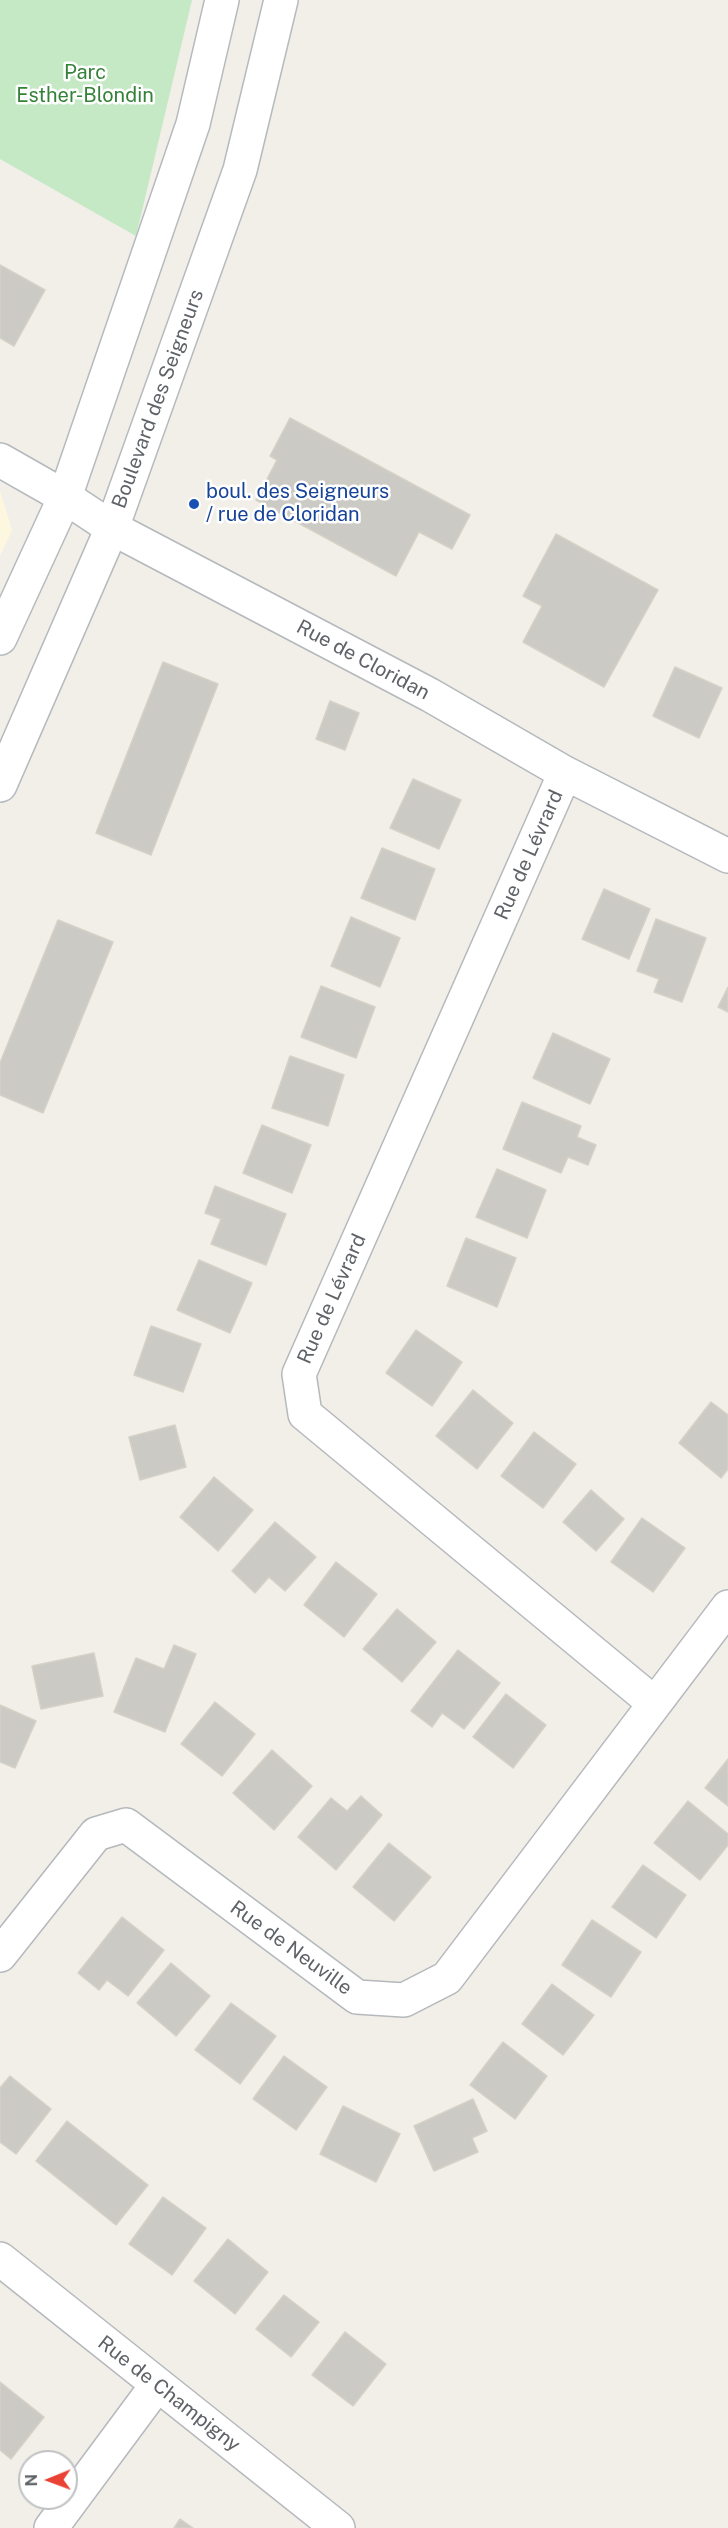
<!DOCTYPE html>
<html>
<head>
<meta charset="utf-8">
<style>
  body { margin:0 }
  #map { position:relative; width:728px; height:2528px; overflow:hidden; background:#f1efe8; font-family:"Public Sans",sans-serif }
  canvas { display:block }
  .north { position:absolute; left:18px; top:2450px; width:60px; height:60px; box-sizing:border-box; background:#fff; border:2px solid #bfc1c3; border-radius:50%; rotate:269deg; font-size:16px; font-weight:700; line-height:24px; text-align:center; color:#5f6368 }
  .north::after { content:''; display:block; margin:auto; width:21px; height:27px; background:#ea4335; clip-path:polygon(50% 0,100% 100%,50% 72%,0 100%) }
</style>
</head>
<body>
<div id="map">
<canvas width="728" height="2528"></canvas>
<div class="north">N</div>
</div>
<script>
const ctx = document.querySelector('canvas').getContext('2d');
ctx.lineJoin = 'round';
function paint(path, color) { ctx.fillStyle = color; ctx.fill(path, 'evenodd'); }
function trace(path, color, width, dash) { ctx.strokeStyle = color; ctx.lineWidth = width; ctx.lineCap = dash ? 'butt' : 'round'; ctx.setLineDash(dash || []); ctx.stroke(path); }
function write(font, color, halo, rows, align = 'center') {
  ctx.font = font + ' "Public Sans",sans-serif'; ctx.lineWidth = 5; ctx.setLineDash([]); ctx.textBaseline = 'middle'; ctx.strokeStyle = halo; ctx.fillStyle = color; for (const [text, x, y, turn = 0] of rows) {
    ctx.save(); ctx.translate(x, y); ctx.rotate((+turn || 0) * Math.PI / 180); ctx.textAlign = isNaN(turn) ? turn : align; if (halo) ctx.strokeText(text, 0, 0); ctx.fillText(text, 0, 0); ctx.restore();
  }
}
paint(new Path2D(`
  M0,491l12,39 -12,26z`), '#fef7e0');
paint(new Path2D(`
  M0,0h192l-56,236 -136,-77z`), '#c5e8c5');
const building = new Path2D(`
  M0,265l45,25 -31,56 -14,-8z
  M290,418l180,97 -18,34 -33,-17 -23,44 -140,-76 21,-40 -7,-4z
  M556,534l102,56 -54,97 -81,-45 19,-36 -19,-10z
  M163,662l55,22 -67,171 -55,-22z
  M675,667l47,21 -23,50 -46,-22z
  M330,701l29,12 -14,37 -29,-11z
  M413,779l48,21 -22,49 -49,-21z
  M382,848l53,21 -20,51 -54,-22z
  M604,889l46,20 -21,50 -47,-20z
  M351,917l49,21 -20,49 -49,-21z
  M656,919l50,19 -24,64 -28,-10 5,-13 -22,-8z
  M58,920l55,22 -70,171 -43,-18v-32z
  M321,986l54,21 -19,51 -55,-21z
  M728,987v25l-10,-5z
  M553,1033l57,26 -20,45 -57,-26z
  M290,1056l54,19 -16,51 -56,-18z
  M522,1102l59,24 -4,11 19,8 -8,20 -20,-8 -7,16 -58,-24z
  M262,1125l49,20 -19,48 -49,-20z
  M497,1169l49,21 -19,48 -51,-21z
  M215,1186l71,28 -20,51 -55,-21 10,-25 -16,-6z
  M466,1238l50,20 -19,49 -50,-21z
  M199,1260l53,23 -22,50 -53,-23z
  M151,1326l50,18 -18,48 -49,-17z
  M416,1330l46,32 -30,44 -46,-33z
  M473,1390l40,33 -36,46 -41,-33z
  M711,1402l17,13v54l-7,9 -42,-35z
  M175,1425l11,42 -46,13 -11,-43z
  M534,1432l42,32 -33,44 -42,-32z
  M214,1477l39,33 -35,41 -38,-34z
  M591,1490l33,29 -28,32 -33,-29z
  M642,1518l43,30 -32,44 -42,-30z
  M275,1522l41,35 -31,34 -16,-14 -14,16 -23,-22z
  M336,1562l41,32 -33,43 -40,-32z
  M397,1609l39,33 -34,40 -39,-33z
  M174,1645l22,9 -31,78 -51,-20 22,-54 28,11z
  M458,1650l42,33 -36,46 -22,-16 -10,14 -21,-16z
  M94,1653l9,43 -62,13 -9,-43z
  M506,1694l40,31 -33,43 -40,-31z
  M215,1702l40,32 -33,42 -41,-32z
  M0,1705l36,16 -21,47 -15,-6z
  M272,1750l40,36 -38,44 -41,-37z
  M728,1759v47l-23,-18z
  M361,1796l21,19 -46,55 -38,-33 33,-39 16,13z
  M688,1801l40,33v11l-28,35 -46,-37z
  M389,1843l42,34 -37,44 -41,-34z
  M643,1865l43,30 -30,43 -44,-31z
  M122,1917l42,33 -36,46 -21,-16 -8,10 -21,-17z
  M592,1920l49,32 -30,45 -49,-32z
  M171,1963l39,33 -34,40 -39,-33z
  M552,1984l42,31 -31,40 -41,-31z
  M231,2003l45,33 -36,48 -45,-34z
  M503,2042l44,34 -32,43 -45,-34z
  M284,2056l43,31 -31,43 -43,-31z
  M10,2076l41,33 -35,45 -16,-12v-54z
  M473,2099l14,32 -15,7 6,14 -44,19 -20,-45z
  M343,2106l57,28 -24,48 -56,-28z
  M67,2121l81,64 -32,40 -80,-64z
  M163,2197l43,31 -34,47 -43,-31z
  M228,2239l40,33 -33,42 -41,-33z
  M284,2295l35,27 -28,35 -35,-28z
  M345,2332l41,32 -33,42 -41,-31z
  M0,2382l44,35 -33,42 -11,-9z
  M180,2519l13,9h-19z`);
paint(building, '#cccac5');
trace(building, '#d6d1c6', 1.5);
const street = new Path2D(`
  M0,460l65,37 47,31 318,167 135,78 163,83
  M565,773l-266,601 6,40 349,289
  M0,1955l96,-121 30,-9 231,172 47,3 43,-22 281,-371
  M0,2259l338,269
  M51,2528l106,-143`);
const secondary = new Path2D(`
  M0,638l65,-141 128,-373 29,-124
  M0,785l112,-257 128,-358 41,-170`);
trace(street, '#b5b8bc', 36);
trace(secondary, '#b6babf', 36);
trace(street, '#fff', 33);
trace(secondary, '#fff', 33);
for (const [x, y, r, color] of [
  [194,504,6,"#1a4fb4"]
]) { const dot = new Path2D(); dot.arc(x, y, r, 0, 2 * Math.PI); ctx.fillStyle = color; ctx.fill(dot); trace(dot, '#fff', 2); }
write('20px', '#348238', '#fff', [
  ["Parc",85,73],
  ["Esther-Blondin",85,96]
]);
write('20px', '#5f6368', '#fff', [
  ["Boulevard des Seigneurs",158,399,-70],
  ["Rue de Cloridan",363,660,28],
  ["Rue de Lévrard",529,855,-66],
  ["Rue de Lévrard",332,1299,-66],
  ["Rue de Neuville",291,1948,36],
  ["Rue de Champigny",169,2394,38]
]);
write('20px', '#164399', '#fff', [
  ["boul. des Seigneurs",206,492],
  ["/ rue de Cloridan",206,515]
], 'left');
</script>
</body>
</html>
